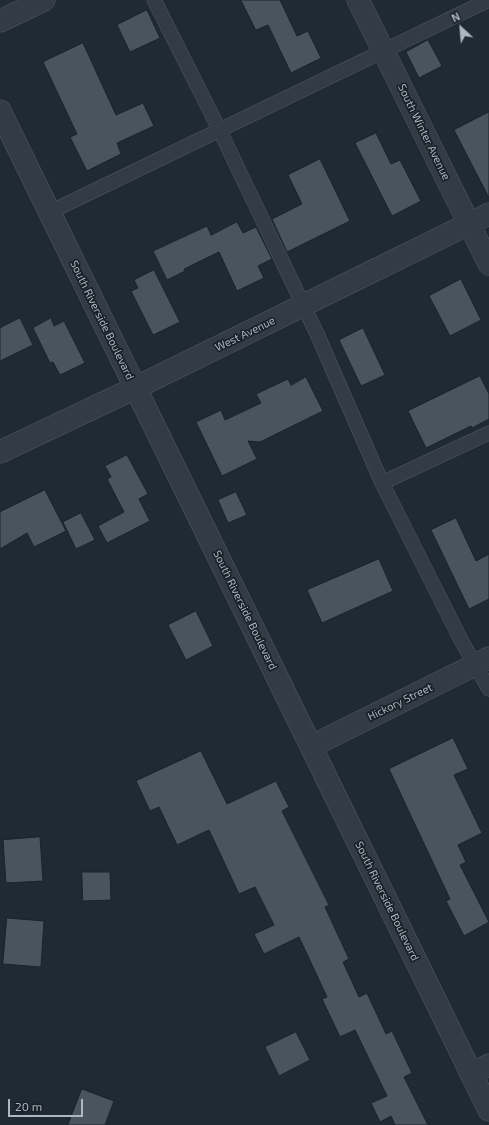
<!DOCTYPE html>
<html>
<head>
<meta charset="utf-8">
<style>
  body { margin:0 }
  #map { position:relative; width:489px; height:1125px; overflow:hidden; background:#202a33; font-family:"Exo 2",sans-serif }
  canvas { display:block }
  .north { position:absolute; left:441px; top:8px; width:40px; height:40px; -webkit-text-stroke:3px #192129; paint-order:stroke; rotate:334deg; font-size:11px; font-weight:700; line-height:16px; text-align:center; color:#adb7c1 }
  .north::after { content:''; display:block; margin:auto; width:14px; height:18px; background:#adb7c1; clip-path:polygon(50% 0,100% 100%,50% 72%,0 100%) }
  .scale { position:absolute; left:8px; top:1099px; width:75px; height:18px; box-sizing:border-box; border:2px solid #adb7c1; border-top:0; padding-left:5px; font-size:12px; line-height:14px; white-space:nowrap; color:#adb7c1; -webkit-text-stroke:3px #192129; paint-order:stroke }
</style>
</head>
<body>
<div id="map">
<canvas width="489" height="1125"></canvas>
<div class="north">N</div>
<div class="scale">20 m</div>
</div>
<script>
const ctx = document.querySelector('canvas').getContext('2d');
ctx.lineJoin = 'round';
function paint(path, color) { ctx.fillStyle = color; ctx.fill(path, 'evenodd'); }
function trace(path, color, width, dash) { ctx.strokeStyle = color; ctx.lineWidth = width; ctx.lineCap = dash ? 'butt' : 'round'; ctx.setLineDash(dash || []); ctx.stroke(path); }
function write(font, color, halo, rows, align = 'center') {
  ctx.font = font + ' "Exo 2",sans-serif'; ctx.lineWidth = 3.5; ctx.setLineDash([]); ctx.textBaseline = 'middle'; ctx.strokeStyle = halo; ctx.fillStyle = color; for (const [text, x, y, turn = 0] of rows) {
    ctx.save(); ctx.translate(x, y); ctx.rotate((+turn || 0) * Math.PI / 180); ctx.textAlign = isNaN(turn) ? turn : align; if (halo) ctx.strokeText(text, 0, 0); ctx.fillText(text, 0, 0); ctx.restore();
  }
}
const building = new Path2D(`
  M241,0h39l17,36 11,-5 13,27 -30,15 -23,-48 -12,5z
  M147,10l13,28 -30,14 -13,-27z
  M428,40l14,26 -23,12 -13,-26z
  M83,43l33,72 27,-12 11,23 -37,17 4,11 -34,17 -17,-34 7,-3 -34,-72z
  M489,112v86l-35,-68z
  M376,133l15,31 9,-4 21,41 -29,15 -37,-73z
  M320,159l30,62 -63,31 -15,-33 30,-15 -14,-29z
  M237,222l6,11 13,-6 16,32 -14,7 6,12 -27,13 -18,-39 -35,17 1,2 -18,9 -14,-29 54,-25 4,9z
  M154,270l26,52 -27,13 -22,-44 7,-3 -4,-8z
  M461,279l20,41 -31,16 -21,-40z
  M20,318l13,27 -33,16v-33z
  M51,318l3,8 10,-5 21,42 -25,12 -7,-13 -3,1 -17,-35z
  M363,328l22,47 -24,11 -22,-46z
  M480,376l9,18v25l-17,9 -1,-2 -45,22 -18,-37z
  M306,377l17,34 -63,31 -12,-1 9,18 -35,17 -26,-54 25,-12 4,10 36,-17 -5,-9 32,-15 3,6z
  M127,455l21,39 -9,5 11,22 -43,22 -9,-17 26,-14 -17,-33 4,-2 -6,-11z
  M45,490l21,41 -32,16 -7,-14 -27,16v-37z
  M236,492l11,23 -19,8 -10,-23z
  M81,513l14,27 -19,9 -13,-27z
  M456,518l20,43 13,-7v45l-20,10 -38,-79z
  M379,559l14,32 -71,32 -15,-33z
  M196,611l17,35 -27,14 -18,-35z
  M453,738l15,31 -14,6 28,58 -24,12 8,17 -6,3 29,57 -25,14 -18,-35 4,-2 -61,-130z
  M201,751l26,53 49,-23 13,26 -7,4 47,94 -4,2 24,52 -6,3 16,35 8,-4 19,41 6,-3 20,42 -8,4 24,48h-33l-4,-9 -11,6 -9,-19 16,-7 -32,-66 -15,7 -18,-38 5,-2 -28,-60 -35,17 -10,-20 20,-9 -19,-38 -16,7 -30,-64 -32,15 -18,-38 -9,4 -14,-30z
  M40,837l3,44 -37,2 -3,-43z
  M82,872h28l1,28 -28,1z
  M7,918l37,3 -3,46 -38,-3z
  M296,1032l14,28 -31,16 -14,-29z
  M82,1089l32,12 -9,24h-37z`);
paint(building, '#48555f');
trace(building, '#1b232b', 1);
const service = new Path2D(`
  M154,0l66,131 98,205 64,147 80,159 27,47
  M50,212l439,-212
  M382,483l107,-50`);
const minor = new Path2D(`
  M358,0l131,264
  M0,111l489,999
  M0,452l135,-64 354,-174
  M312,746l177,-88
  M471,1074l18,-9`);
const tertiary = new Path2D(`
  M0,21l44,-21`);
trace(service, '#515a62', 15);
trace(minor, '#515a62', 23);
trace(tertiary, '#515a62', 23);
trace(service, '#333c44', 14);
trace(minor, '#333c44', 22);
trace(tertiary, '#333c44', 22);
write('11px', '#adb7c1', '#192129', [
  ["South Winter Avenue",424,132,64],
  ["South Riverside Boulevard",102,320,64],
  ["West Avenue",245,334,-26],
  ["South Riverside Boulevard",245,610,64],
  ["Hickory Street",400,702,-26],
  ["South Riverside Boulevard",387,901,64]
]);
</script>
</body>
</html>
